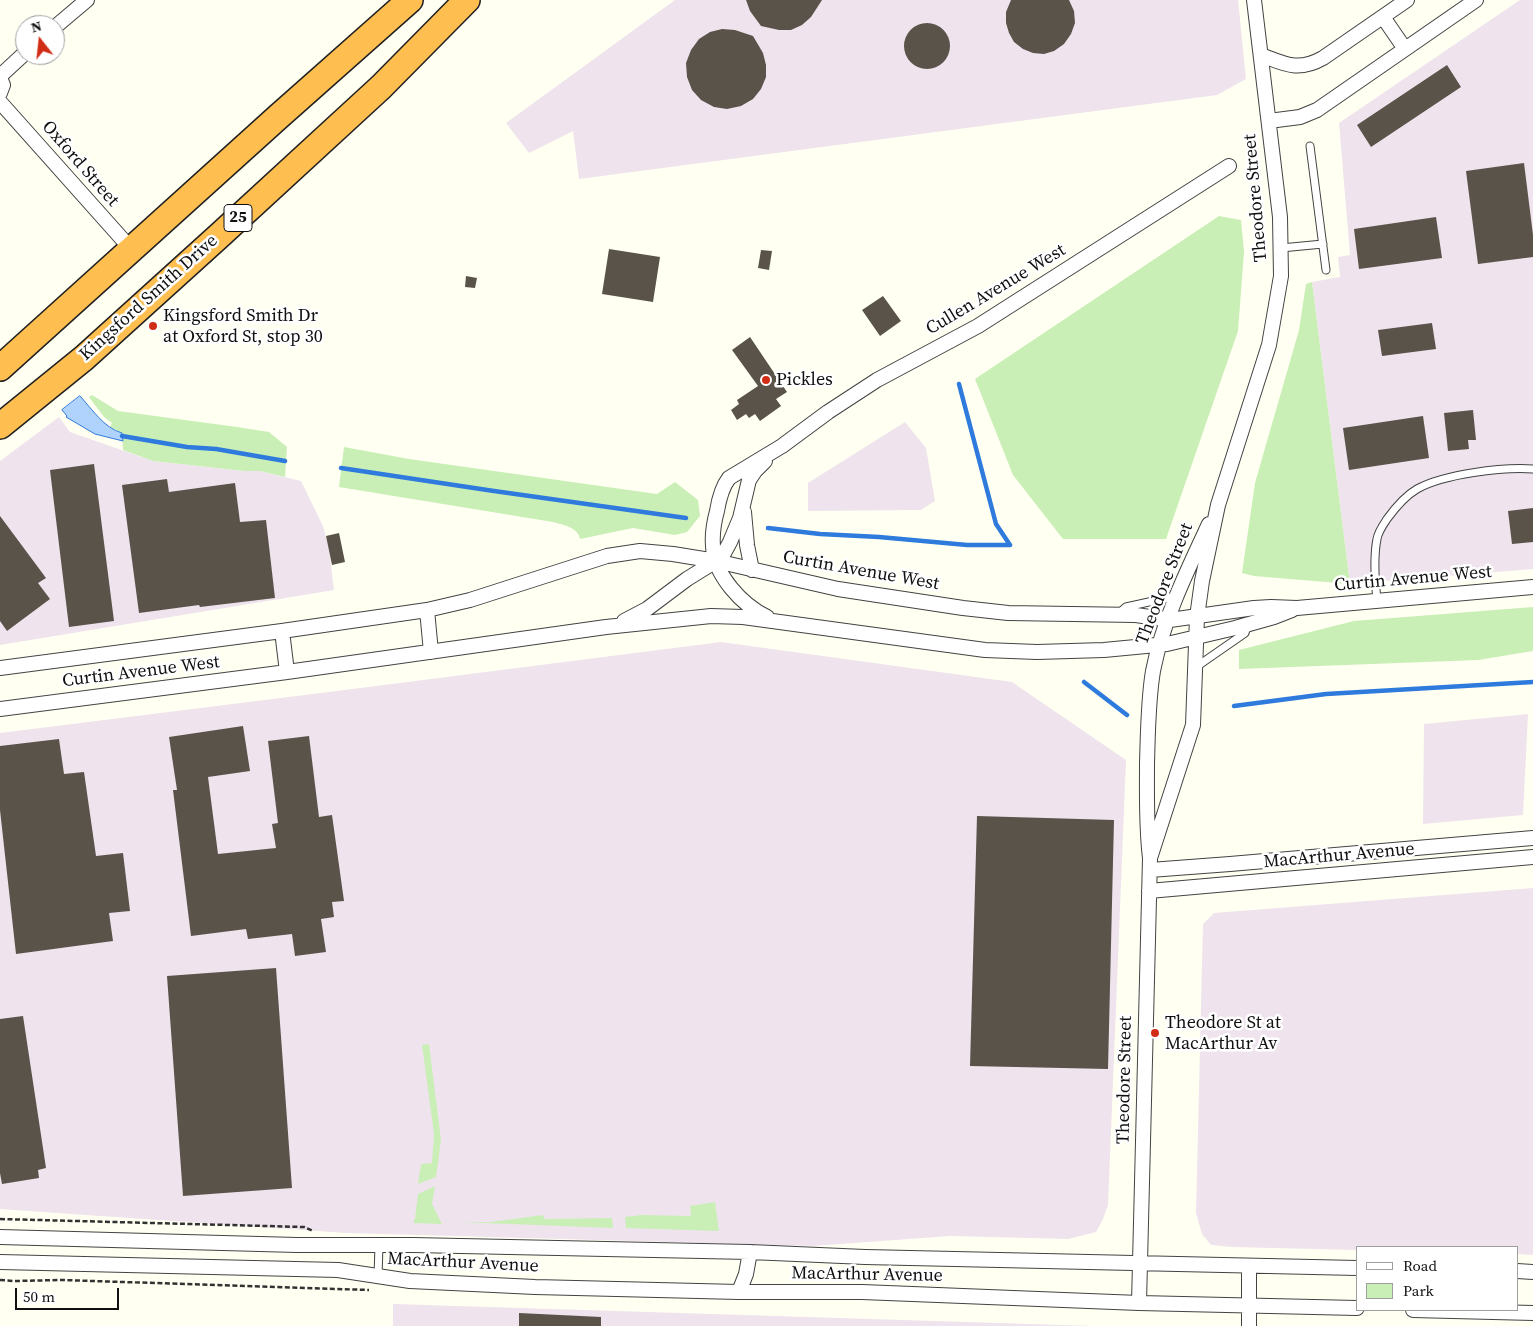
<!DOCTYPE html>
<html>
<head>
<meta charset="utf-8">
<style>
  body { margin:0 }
  #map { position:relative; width:1533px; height:1326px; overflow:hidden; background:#fffff2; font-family:"Source Serif 4",serif }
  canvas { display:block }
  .legend { position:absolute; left:1356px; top:1246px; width:162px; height:65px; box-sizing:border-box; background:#fff; border:1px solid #9f9f9f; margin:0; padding:6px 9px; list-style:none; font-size:15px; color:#101010 }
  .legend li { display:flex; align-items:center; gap:10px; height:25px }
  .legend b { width:25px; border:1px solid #9f9f9f }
  .north { position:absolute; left:15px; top:15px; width:50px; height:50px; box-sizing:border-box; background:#fff; border:1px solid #9f9f9f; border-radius:50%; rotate:344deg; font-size:14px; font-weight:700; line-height:20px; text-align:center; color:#101010 }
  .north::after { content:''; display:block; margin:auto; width:18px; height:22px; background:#d12d16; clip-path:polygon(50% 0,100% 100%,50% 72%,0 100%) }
  .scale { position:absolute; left:15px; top:1288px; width:104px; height:22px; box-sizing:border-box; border:2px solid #101010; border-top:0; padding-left:6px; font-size:15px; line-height:18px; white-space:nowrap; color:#101010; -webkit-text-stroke:4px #fff; paint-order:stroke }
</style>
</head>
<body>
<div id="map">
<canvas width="1533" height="1326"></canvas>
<ul class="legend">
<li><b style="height:6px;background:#fff"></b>Road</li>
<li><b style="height:14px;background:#caefb6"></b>Park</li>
</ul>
<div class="north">N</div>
<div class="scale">50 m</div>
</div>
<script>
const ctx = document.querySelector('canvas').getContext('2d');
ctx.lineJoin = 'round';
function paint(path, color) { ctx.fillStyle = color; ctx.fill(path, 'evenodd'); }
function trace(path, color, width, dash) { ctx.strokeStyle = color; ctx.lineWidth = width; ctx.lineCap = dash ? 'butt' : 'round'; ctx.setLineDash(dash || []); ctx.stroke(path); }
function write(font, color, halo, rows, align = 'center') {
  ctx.font = font + ' "Source Serif 4",serif'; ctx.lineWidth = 5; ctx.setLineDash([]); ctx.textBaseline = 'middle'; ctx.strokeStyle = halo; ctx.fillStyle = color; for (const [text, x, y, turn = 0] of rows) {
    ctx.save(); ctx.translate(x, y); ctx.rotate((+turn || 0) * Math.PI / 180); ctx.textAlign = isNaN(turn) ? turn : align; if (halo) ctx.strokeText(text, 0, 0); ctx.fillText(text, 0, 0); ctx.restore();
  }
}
paint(new Path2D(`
  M675,0h563l8,79 -29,16 -638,84 -6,-48 -44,22 -23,-30z
  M1520,0h13v569l-183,15 -38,-302 28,-5 -2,-20 12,-2 -11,-132z
  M59,417l11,15 83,29 91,10h16l41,10 22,45 6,23 5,41 -334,55v-184z
  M905,422l21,26 9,53 -14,9 -113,1v-28z
  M721,642l291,40 114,78 -18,445 -5,14 -7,13 -28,7 -118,-3 -137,10 -467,-13 -346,-24v-476l321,-40z
  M1528,714l-5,101 -100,9 1,-100z
  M1533,888v367l-16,-1v-7h-160v3l-125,-3 -21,-2 -9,-11 -6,-21 7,-289 11,-11z
  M393,1304l701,22h-701z`), '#efe3ee');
paint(new Path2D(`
  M1219,216l22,4 3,32 -6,79 -72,208h-103l-50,-64 -38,-96z
  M1312,282l38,302 -96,-8 -12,-3 13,-90 44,-153 7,-46z
  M92,395l26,16 119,16 32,5 18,15 -2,30 -25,-6h-16l-91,-10 -30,-11 -1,-17 -12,-6 2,-4 -8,-6 -15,-20z
  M344,447l65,12 248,35 18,-12 23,18 2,16 -13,16 -12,3 -42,-7 -53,11c-2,-12 -17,-14 -27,-17l-214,-35z
  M1533,607v44l-55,9 -239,9v-19l115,-29z
  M429,1044l12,96 -5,37 -18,7 3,-20 11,-1 2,-29 -12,-89z
  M435,1186l-3,18 10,20 -29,-1 2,-4 3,-25z
  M715,1202l4,29 -93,-3 -1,-11 17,-2 49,1 -1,-10z
  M543,1215l1,4 68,-1 1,10 -154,-6h32z`), '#caefb6');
const water = new Path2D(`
  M80,396c12,13 24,32 42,37l1,8 -28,-7 -29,-17 1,-1 -5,-6z`);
paint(water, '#b0d3fd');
trace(water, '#2e7add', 1);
trace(new Path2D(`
  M959,384l37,140 14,21
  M122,436l65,11 29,2 69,12
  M341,468l153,23 192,27
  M768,528l52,6 59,3 88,8h43
  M1084,682l43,33
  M1234,706l92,-12 207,-12`), '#2e7add', 4.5);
paint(new Path2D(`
  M746,0h76l-11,17 -9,8 -11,5h-12l-18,-4 -11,-15z
  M1011,0h58l5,11 1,12 -4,11 -7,10 -10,7 -10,3 -11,-1 -10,-4 -9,-7 -5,-9 -3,-10v-11z
  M904 46a23 23 0 1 1 46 0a23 23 0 1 1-46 0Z
  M722,29l13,1 18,6 10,17 3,12v12l-5,12 -8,10 -12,7 -14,3 -13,-2 -13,-7 -9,-10 -5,-13 -1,-14 5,-13 8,-11 11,-7z
  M1447,65l14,22 -90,60 -14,-22z
  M1524,163l9,72v22l-55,7 -12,-93z
  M1436,217l6,41 -83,11 -5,-40z
  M609,249l51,8 -7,45 -51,-8z
  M761,250l11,1 -3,19 -11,-2z
  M466,276l11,2 -2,10 -10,-1z
  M883,296l18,25 -21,15 -18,-26z
  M1432,323l4,26 -54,7 -4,-26z
  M750,337l37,55 -11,7 5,7 -21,15 -5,-7 -6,4 -3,-4 -9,6 -6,-10 8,-6 -2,-4 21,-14 -26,-36z
  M1473,410l3,30h-8l1,9 -21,2 -4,-38z
  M1423,416l6,42 -80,12 -6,-42z
  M94,464l20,157 -45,6 -19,-157z
  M167,479l2,13 66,-9 5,39 26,-2 9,78 -75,9 -1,-2 -60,8 -17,-128z
  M1533,508v34l-21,2 -4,-33z
  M0,516l46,62 -8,5 12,16 -43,32 -7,-10z
  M339,533l6,29 -13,3 -6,-29z
  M243,726l7,45 -42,6 10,77 58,-6 -4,-24 6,-1 -10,-82 41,-5 10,81 13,-2 12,86 -12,1 2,15 -13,2 5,33 -31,4 -3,-22 -44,5 -2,-10 -55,7 -18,-146h4l-8,-53z
  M59,739l5,35 20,-2 12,84 27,-3 7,58 -21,2 4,28 -97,13 -16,-144v-64z
  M977,816l137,4 -6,249 -138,-3z
  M276,968l16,220 -109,8 -16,-220z
  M23,1016l23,152 -8,2 1,8 -37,6 -2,-11v-154z
  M519,1313l82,4v9h-82z`), '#5a534a');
const lane = new Path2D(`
  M1310,146l16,124
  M1281,248l42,-4
  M1377,600c-2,-19 -4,-41 0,-61 1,-7 6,-14 10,-20 8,-11 18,-23 30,-30 27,-15 85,-22 116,-20
  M1118,614l8,-7 50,-11
  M1196,667l49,-34 3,-9
  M378,1277l1,-32`);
const street = new Path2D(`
  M1383,17l22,32
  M55,27l32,-27
  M1261,55c24,9 37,17 62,3l84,-58
  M0,76l25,-23
  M0,78l3,7 -3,8
  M0,102l132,148
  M1269,121l31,-4 17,-7 159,-110
  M744,512l3,33 5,25
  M427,610l4,42
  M767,617c-25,-12 -53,-42 -54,-71 -1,-12 1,-24 4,-35 2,-12 5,-24 12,-33l53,-32 46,-34 49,-32 101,-54 251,-160
  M624,621l23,-12 40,-30 29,-18 7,-6 7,-13 10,-24 9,-38 6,-9 10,-10
  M282,631l5,41
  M0,668l282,-37 145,-21 43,-10 137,-44 33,-5 33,3 43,7 122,28 125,19 45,5 128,2 34,5 84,-12 17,-1 26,1 236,-21
  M0,709l287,-37 319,-45 105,-11 32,1 242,33 52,2 67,-2 63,-6 68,-16 39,-11 18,-7
  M1150,858l43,-133 4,-108 5,-36 16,-76 51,-160 12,-69 -1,-59 -26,-217
  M1150,870l80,-6 303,-26
  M1149,891l384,-34
  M0,1237l297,8h116l337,7 115,5 492,11
  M0,1262l338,8 72,11 125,6 204,5h123l277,11 218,5
  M1517,1271l16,1
  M739,1292l7,-18 4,-22
  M1139,1303l11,-445c-4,-32 -3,-63 -3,-95 1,-31 1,-62 6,-92 10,-51 34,-100 56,-147
  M1413,1310l120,3
  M1249,1326v-60`);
const highway = new Path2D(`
  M0,368l278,-251 132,-117
  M0,426l84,-68 136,-123 161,-148 86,-87`);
trace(lane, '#434343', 9);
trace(street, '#434343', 16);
trace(highway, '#212121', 28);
trace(new Path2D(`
  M0,1219l304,8 9,4
  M0,1280l14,1 48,-1 307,10`), '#323232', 2.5, [5, 2.5]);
trace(lane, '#fff', 7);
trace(street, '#fff', 14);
trace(highway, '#ffbe50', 25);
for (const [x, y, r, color] of [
  [153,326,5,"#d12d16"],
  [766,380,5,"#d12d16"],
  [1155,1033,5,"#d12d16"]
]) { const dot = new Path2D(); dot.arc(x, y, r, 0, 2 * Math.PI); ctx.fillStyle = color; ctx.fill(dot); trace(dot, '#fff', 2); }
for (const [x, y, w] of [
  [238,218,28]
]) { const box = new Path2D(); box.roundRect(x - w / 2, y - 13.5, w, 27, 4); ctx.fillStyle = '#fff'; ctx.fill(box); trace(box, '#101010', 1); }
write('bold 16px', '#101010', null, [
  ["25",238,218]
]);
write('18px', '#101010', '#fff', [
  ["Oxford Street",80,164,49],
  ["Theodore Street",1256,198,-95],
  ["Cullen Avenue West",996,290,-31],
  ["Kingsford Smith Drive",149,298,-42],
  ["Curtin Avenue West",861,571,10],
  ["Curtin Avenue West",1413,579,-5],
  ["Theodore Street",1165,584,-69],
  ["Curtin Avenue West",141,672,-7],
  ["MacArthur Avenue",1339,856,-5],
  ["Theodore Street",1125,1080,-89],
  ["MacArthur Avenue",463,1263,3],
  ["MacArthur Avenue",867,1275,1]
]);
write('18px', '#101010', '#fff', [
  ["Kingsford Smith Dr",163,316],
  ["at Oxford St, stop 30",163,337],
  ["Pickles",776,380],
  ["Theodore St at",1165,1023],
  ["MacArthur Av",1165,1044]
], 'left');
</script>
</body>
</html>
